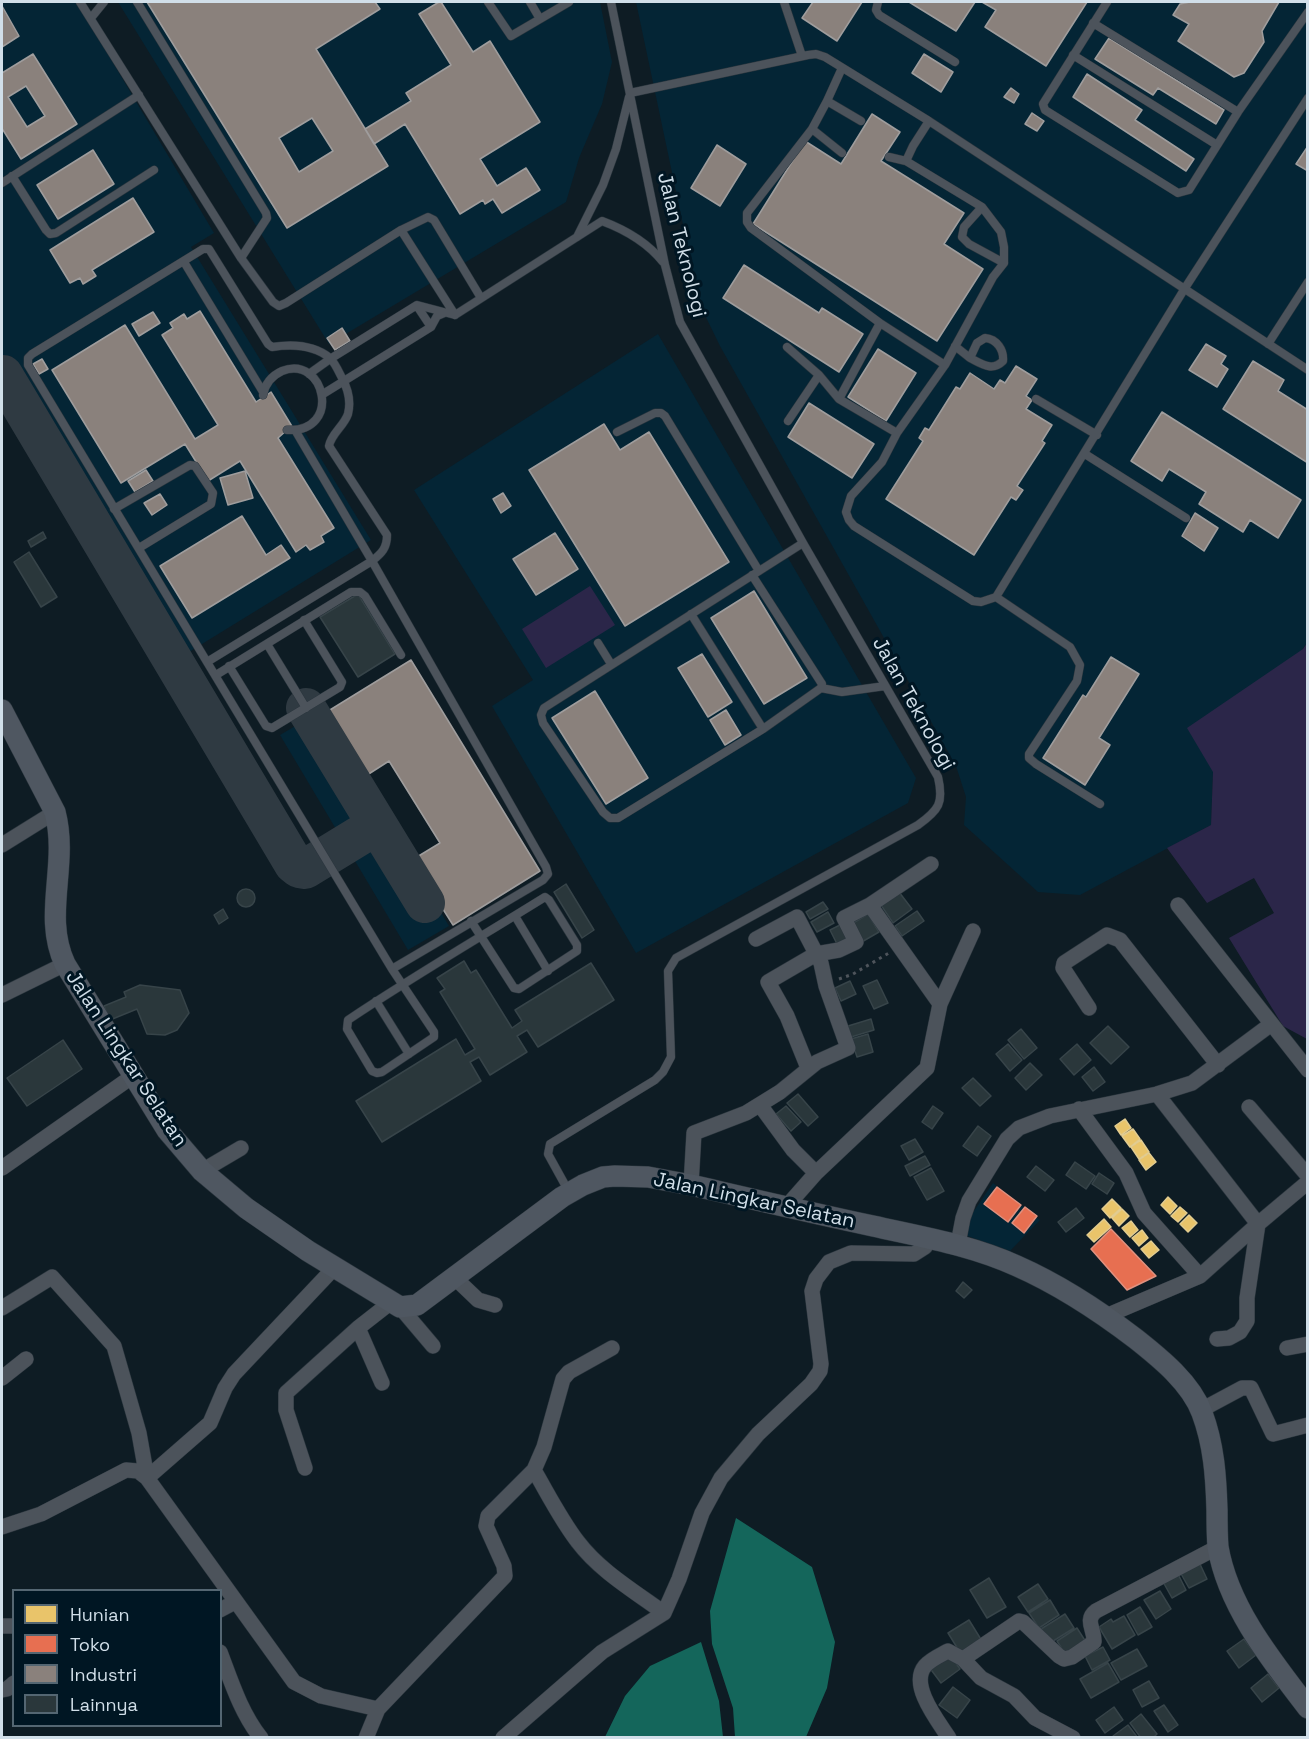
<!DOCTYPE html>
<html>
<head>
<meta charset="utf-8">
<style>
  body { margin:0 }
  #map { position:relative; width:1309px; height:1739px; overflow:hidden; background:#0e1c24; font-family:"Space Grotesk",sans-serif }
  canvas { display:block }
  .frame { position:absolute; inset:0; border:3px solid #d1dfe9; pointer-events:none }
  .legend { position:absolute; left:12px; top:1589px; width:210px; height:138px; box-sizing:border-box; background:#001623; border:2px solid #546672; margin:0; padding:8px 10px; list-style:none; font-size:18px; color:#d1dfe9 }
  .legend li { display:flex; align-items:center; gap:12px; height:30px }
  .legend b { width:30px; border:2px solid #546672 }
</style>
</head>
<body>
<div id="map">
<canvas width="1309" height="1739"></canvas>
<div class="frame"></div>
<ul class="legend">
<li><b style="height:16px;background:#e9c46a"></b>Hunian</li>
<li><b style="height:16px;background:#e76f51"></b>Toko</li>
<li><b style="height:16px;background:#8a817c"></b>Industri</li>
<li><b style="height:16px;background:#2a373b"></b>Lainnya</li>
</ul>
</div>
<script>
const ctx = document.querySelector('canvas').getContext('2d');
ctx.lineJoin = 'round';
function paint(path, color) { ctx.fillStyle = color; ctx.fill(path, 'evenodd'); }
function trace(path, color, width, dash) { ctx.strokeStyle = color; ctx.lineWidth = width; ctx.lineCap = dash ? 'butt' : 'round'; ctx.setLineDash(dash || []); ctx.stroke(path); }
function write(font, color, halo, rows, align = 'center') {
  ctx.font = font + ' "Space Grotesk",sans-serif'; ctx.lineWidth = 6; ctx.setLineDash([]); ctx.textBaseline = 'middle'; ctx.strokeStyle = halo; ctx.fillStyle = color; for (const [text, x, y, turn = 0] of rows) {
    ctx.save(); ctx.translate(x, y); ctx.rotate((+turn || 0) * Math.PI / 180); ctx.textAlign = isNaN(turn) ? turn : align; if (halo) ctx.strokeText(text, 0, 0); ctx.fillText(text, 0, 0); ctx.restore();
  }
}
paint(new Path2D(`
  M2,2h75l137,231 -23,14 180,293 -182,112 -178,-296 -9,5z
  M118,2h482l12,60 -10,42 -23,54 -13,44 -237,142z
  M636,2h671v641l-94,129 -2,53 -131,70 -42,-3 -74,-67 2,-28 -10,-31 -236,-420 -20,-41z
  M658,334l258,444 -8,25 -272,150 -144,-247 41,-26 -119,-190z
  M321,711l128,215 -41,24 -128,-215z
  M993,1183l47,37 -30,31 -51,-18z`), '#042535');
paint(new Path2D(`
  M590,586l25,39 -69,43 -24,-39z
  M1307,643v396l-24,-13 -54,-88 45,-25 -20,-35 -47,25 -40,-55 44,-23 2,-53 -26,-44 116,-79z`), '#2b2649');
paint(new Path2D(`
  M736,1518l76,49 23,75 -8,46 -21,49h-71l-2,-29 -21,-64 -2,-33z
  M701,1642l18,59 4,36h-118l20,-41 25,-30z`), '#14665b');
const homes = new Path2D(`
  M1125,1119l6,9 -10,7 -6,-9z
  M1133,1129l7,10 -10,8 -8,-11z
  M1141,1140l8,12 -10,7 -8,-12z
  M1149,1153l7,9 -10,8 -7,-10z
  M1168,1197l9,9 -7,8 -9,-9z
  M1112,1199l9,9 -11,10 -8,-9z
  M1180,1207l7,6 -9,9 -7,-6z
  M1122,1209l7,7 -10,10 -7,-8z
  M1189,1215l8,8 -9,9 -8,-8z
  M1104,1219l7,8 -17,15 -7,-7z
  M1131,1221l7,9 -8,7 -8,-9z
  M1142,1230l6,8 -9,8 -7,-8z
  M1151,1241l8,9 -10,8 -8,-9z`);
paint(homes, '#e9c46a');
trace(homes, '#e2cc90', 1.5);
const shops = new Path2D(`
  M997,1187l24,18 -13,17 -24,-18z
  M1025,1207l12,9 -13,17 -12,-10z
  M1111,1229l45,47 -29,14 -36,-41z`);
paint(shops, '#e76f51');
trace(shops, '#e0917f', 1.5);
const industry = new Path2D(`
  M147,2h228l5,7 -64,40 72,117 -101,62zM312,118l21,33 -34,21 -20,-34z
  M439,2h2l32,50 17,-11 50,81 -60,37 17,27 29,-18 14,22 -38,23 -9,-14 -8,5 -2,-4 -23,14 -55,-90 -31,20 -9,-15 46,-28 -5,-8 45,-28 -32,-51z
  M813,2h49l-25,39 -35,-23z
  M909,2h66l-19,29z
  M982,2h105l-41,64 -61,-39 11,-17z
  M1190,2h89l-17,29 2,11 -20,31 -10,4 -56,-36 11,-17 -16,-9 7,-11z
  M2,6l17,30 -17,11z
  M1109,38l115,72 -8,14 -58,-36 -5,7 -58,-36z
  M33,54l44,70 -56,35 -18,-29 -1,1v-58zM26,86l19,30 -18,11 -19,-30z
  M924,54l29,18 -12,20 -29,-19z
  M1087,74l55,36 -7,10 59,39 -8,12 -113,-74z
  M1011,88l8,6 -5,9 -10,-6z
  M1032,113l12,8 -7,10 -12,-7z
  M872,114l28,18 -19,29 83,52 -20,31 39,25 -46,72 -184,-117 52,-83 36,23z
  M717,145l29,19 -26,42 -29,-18z
  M1308,146v25l-12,-7z
  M93,150l21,34 -56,35 -21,-34z
  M133,198l21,34 -62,38 4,6 -13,8 -3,-6 -10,5 -20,-33z
  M744,265l75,48 3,-5 41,26 -24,38 -116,-74z
  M200,311l56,91 15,-10 22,36 -6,2 -9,8 56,90 -13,8 3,6 -14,8 -4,-5 -10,7 -56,-91 -32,20 -23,-37 -64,39 -69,-113 73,-45 70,114 23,-14 -56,-90 11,-7 -3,-5 14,-9 3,5z
  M153,312l7,11 -21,13 -7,-12z
  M342,328l8,13 -15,9 -8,-12z
  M1206,344l20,12 -5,8 7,5 -11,18 -28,-17z
  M878,349l38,24 -30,48 -38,-24z
  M42,359l6,10 -9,5 -6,-10z
  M1253,361l31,19 -6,11 30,19v53l-85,-54z
  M1016,366l21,13 -11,17 6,4 -6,9 26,16 -10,16 3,2 -28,43 6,4 -7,10 -5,-3 -37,58 -88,-56 37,-58 -4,-3 6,-10 4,2 27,-43 4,2 10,-16 24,16 6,-9 5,3z
  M809,403l65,41 -22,34 -64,-41z
  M1162,412l139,88 -23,38 -28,-18 -7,12 -44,-28 7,-12 -37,-23 -7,12 -31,-20z
  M604,424l16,26 29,-18 80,130 -104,64 -96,-156z
  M146,470l7,11 -18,11 -7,-11z
  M245,471l8,27 -25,7 -8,-27z
  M503,493l8,13 -10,7 -8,-14z
  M160,494l7,11 -15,10 -8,-12z
  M1195,513l23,15 -14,23 -22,-15z
  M242,516l24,39 15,-10 9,13 -98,60 -32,-52z
  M555,533l23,36 -42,26 -23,-36z
  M754,591l53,87 -43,26 -53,-86z
  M702,654l30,48 -24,15 -30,-49z
  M1111,657l28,17 -40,64 11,7 -25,40 -42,-27 40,-63 3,2z
  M411,660l129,211 -87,54 -41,-65 28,-17 -51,-82 -25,16 -39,-64z
  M595,691l53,87 -42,26 -54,-86z
  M726,710l15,25 -16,10 -15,-25z`);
paint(industry, '#8a817c');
trace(industry, '#9f9d9d', 1.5);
trace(new Path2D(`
  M3,375l291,489 5,4 6,1 72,-44
  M306,708l119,195`), '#2f3a42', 40);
const building = new Path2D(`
  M43,532l3,6 -15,9 -3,-6z
  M29,552l28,45 -16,10 -27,-45z
  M358,594l37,60 -37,23 -38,-60z
  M566,884l28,46 -12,8 -28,-46z
  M237 898a9 9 0 1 1 18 0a9 9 0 1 1-18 0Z
  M899,892l13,17 -19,14 -12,-18z
  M823,902l5,7 -18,10 -4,-7z
  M223,909l5,9 -9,6 -5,-9z
  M917,911l7,10 -22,15 -7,-10z
  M828,912l6,11 -17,9 -6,-10z
  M868,914l11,18 -19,11 -10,-18z
  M844,923l9,18 -14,7 -9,-18z
  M464,961l7,12 5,-3 36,58 10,-7 -7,-11 76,-47 23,37 -76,47 -11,-17 -10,6 10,16 -37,23 -11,-18 -9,5 11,19 -99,61 -26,-41 100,-62 9,16 10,-6 -35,-57 5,-3 -8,-11z
  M877,980l11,23 -14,6 -11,-23z
  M850,981l6,13 -15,7 -6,-13z
  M140,985l40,5 9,23 -12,17 -12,5 -18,-1 -10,-25 -27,11 -6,-14 22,-9 -2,-5z
  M871,1019l3,11 -23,7 -3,-11z
  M1108,1026l21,21 -18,17 -21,-21z
  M1021,1029l16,19 -13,11 -16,-19z
  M868,1034l5,18 -16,5 -6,-18z
  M63,1040l19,29 -55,37 -20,-28z
  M1008,1044l14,16 -12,11 -14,-17z
  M1077,1044l14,16 -17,15 -14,-16z
  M1030,1063l12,12 -16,15 -11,-12z
  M1094,1067l11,15 -12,9 -11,-14z
  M973,1078l18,18 -11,10 -18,-18z
  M798,1094l20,23 -10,9 -21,-23z
  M786,1106l15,16 -10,9 -15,-17z
  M933,1106l10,7 -11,16 -10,-7z
  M978,1126l13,10 -14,20 -14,-10z
  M915,1139l8,13 -14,8 -8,-14z
  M925,1156l5,9 -20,11 -5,-10z
  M1075,1162l20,14 -9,13 -20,-14z
  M1036,1166l18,14 -9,11 -18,-14z
  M931,1168l13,23 -17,9 -13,-23z
  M1099,1173l15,10 -7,11 -15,-10z
  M1076,1208l8,10 -18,14 -8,-10z
  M963,1282l9,8 -8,8 -8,-7z
  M1199,1562l8,17 -18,9 -9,-16z
  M1177,1572l9,18 -14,8 -10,-18z
  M989,1578l17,29 -19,11 -17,-28z
  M1038,1584l10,15 -20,13 -10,-15z
  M1160,1591l11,18 -15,10 -12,-19z
  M1050,1600l9,15 -20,13 -10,-15z
  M1140,1607l12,20 -14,8 -11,-20z
  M1065,1614l9,14 -24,15 -9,-14z
  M1124,1616l11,19 -23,14 -13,-22 12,-8 2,3z
  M969,1620l13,21 -21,13 -13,-21z
  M1077,1628l9,14 -21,12 -8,-13z
  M1244,1639l12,16 -17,13 -12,-17z
  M1103,1647l7,13 -18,10 -7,-14z
  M1137,1649l10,17 -26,14 -10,-17z
  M949,1653l11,16 -19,14 -12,-16z
  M1108,1663l11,19 -28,16 -11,-19z
  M1268,1674l11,14 -17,14 -11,-14z
  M1149,1681l10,17 -17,9 -9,-17z
  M953,1687l17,13 -13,18 -18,-13z
  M1164,1705l14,20 -10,7 -14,-21z
  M1114,1707l9,13 -18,13 -9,-13z
  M1141,1714l16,20 -4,4h-12l-11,-15z
  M1128,1725l10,13h-24l-1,-2z`);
paint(building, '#2a373b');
trace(building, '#374449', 1.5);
const service = new Path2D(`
  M80,2l161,256 32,44 6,4 7,-3 115,-73 27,-13 6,3 47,78
  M137,2l129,211 1,5 -26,40
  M488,2l23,34 58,-34
  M530,2l10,17
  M784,2l18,54
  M878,2l-2,8 3,5 76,47
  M1107,2l-64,102 2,6 133,83 11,-3 49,-78 70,-100
  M91,18l13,-16
  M1093,23l145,89
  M1073,55l144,90
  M842,68l-15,33 -15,28 -65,84v9l4,6 129,95 65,42
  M630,93l178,-38 8,-1 9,3 104,64 379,249
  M827,101l34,20
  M812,129l30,24
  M889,157l17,4 76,46 19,25 3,15v16l-11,14 -48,88 -48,68 -15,29 -31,34 -5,16 3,8 5,6 119,75 8,1 15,-5 74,50 10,18 -3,16 -48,73v4l7,6 64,40
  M906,161l7,-15 16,-25
  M12,176l34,54 4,4 6,-1 98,-63
  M2,183l137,-88
  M982,207l-18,20 -2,10 7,7 35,19
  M401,230l54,85 147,-94c24,9 45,21 61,41
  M577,237l26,-52 13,-36 13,-52
  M184,262l79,130
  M417,306l14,21
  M880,323l-41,76 58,34
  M985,338c12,1 19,12 18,23 -11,11 -21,3 -33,-3l7,-15z
  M1268,344l40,-62
  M955,346l15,12
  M787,347l32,28 20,24
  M309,374l21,-15 87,-54 38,10
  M323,394l108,-67 6,-11 7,-3
  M263,395c2,-11 8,-19 19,-24 43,-17 61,62 5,59
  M1036,399l61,36
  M788,421l31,-46
  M295,430l77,131 174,306 2,7 -5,6 -151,89
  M617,432l38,-19h6l4,3 94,155
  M1085,454l101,64
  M114,509l76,-44 5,1 18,27 -2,11 -72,44
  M752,575l70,109 -1,4 -58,41 -145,89h-8l-7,-6 -60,-89 -2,-8 3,-7 259,-165
  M996,597l189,-309 123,-190
  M691,614l72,115
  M598,643l13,21
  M267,644l39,64
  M207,662l-179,-297v-7l4,-4 171,-105h6l59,95 4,3c19,-3 42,-2 58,11 5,5 9,14 12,20 6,11 9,24 6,36 -4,12 -17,20 -19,32l58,89c0,13 -5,18 -15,26l-165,101 185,307 42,63v5l-52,35 -5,1 -5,-2 -25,-42 1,-9c64,-43 131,-82 197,-123l4,3 28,45v6l-58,38 -5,-1 -43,-67
  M229,666l37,60 6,2 68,-41 2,-5 -38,-62
  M216,675l135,-83h9l5,4 36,59
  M821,688l21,4 43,-6
  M515,916l33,55
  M376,1001l33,53
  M569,1192l-21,-38 2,-10 105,-64 8,-8 8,-15 -3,-86 8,-13 242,-133c21,-15 26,-22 20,-48l-135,-234 -123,-221 -15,-57 -54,-263`);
const minor = new Path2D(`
  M2,845l53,-33
  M870,905l61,-41
  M1178,905l130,165
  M2,995l63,-31
  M1089,1008l-26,-40 1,-5 43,-28 13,5 98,125
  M808,1068l-21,-52 -19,-34 48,-28 23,-4 17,-8 -12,-24 26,-13 70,99
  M760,1105l33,45 23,23 -30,34
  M1249,1107l59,69
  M1079,1109l47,64 18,40 56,63
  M2,1168l131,-92
  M202,1171l39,-23
  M816,1173l111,-105 13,-64 33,-73
  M691,1185l3,-52 52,-20 34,-21 37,-30 31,-14 -22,-62 -5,-23 -24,-46 -41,22
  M958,1244l5,-26 6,-17 38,-62 12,-11 31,-12 107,-22 35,-11 78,-58
  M455,1278l23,22 17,5
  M400,1307l33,39
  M2,1308l50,-31 62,69 25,87 8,45
  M1106,1316l94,-40 58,-52 -101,-130
  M358,1328l24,55
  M1217,1339l12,-1 11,-6 7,-11v-23l11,-74 50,-42
  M1287,1348l21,-4
  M2,1378l24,-19
  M1201,1410l41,-22h9l22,46 35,-9
  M305,1468l-19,-58v-17l72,-65 32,-25
  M534,1470c14,24 27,50 44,72 22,29 56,49 86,71
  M147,1478l63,-55 15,-35 9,-14 101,-107
  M2,1527l39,-13 85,-44 12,1 9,7 147,204 27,14 57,13
  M220,1610l15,-8
  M2,1626h12
  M220,1652c11,29 21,61 41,86
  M963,1659l18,19 33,18 21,22 38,20
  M2,1690l5,-1 7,-6
  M366,1738l12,-29 127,-133 -1,-10 -18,-40 2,-10 46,-46 10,-23 19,-68 6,-7 43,-24
  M503,1738l99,-86 62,-39 15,-34 23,-66 19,-35 37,-44 53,-50 9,-13 1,-7 -9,-73 4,-12 13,-17 22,-9 63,1 11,-7 2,-9
  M949,1738c-11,-17 -40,-53 -24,-72 6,-7 16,-11 23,-15l15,8 56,-38 4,1 36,34 5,3 8,-2 22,-15c1,-12 -10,-22 2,-31l122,-64`);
const secondary = new Path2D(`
  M2,710l53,102c14,53 -13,103 10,152l102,166 35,41 44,37 62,43 92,56 17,-2 145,-108 21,-12 20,-8 12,-1 33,1 43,8c61,14 121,28 182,41 49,11 98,19 144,40 43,19 81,44 119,73 24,19 55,44 66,74 12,32 14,64 15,97 0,12 0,25 1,37 10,60 54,114 90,161`);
trace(service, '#2b363e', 9);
trace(minor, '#2b363e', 16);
trace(secondary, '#2b363e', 22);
trace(new Path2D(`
  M839,979l14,-5 36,-21`), '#4e545b', 3, [3, 4.5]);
trace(service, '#4c535b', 8);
trace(minor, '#4c535b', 15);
trace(secondary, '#4f5761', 21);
write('20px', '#d1dfe9', '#001623', [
  ["Jalan Teknologi",681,245,76],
  ["Jalan Teknologi",913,704,61],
  ["Jalan Lingkar Selatan",126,1059,57],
  ["Jalan Lingkar Selatan",754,1201,12]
]);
</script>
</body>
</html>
